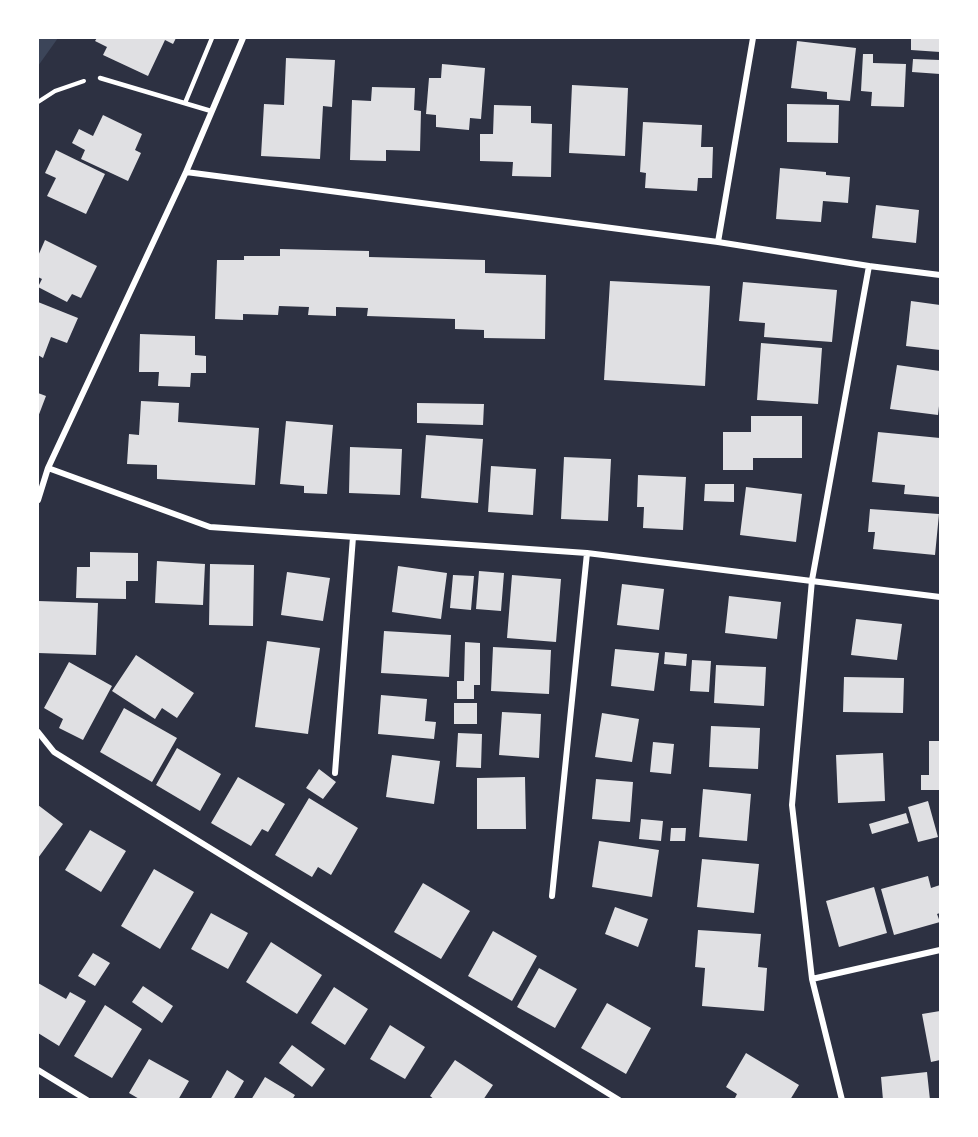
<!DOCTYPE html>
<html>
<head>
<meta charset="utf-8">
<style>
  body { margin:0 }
  #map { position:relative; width:978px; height:1137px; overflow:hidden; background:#2d3142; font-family:Lora,serif }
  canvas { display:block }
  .frame { position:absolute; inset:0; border:39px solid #fff; pointer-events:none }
</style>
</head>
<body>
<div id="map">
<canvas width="978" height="1137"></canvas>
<div class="frame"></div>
</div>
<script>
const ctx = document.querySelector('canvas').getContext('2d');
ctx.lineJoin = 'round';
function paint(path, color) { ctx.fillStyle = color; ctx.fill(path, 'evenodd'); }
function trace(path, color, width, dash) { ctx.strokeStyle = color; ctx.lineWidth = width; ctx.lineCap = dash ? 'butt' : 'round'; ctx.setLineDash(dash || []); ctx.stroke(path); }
paint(new Path2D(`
  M38,38h20l-20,28z`), '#3c4559');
paint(new Path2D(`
  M97,38h79l-3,6 -8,-4 -17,36 -45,-21 4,-8 -12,-6z
  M911,38h29v14l-29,-2z
  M797,41l59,7 -6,53 -23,-2v-7l-36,-4z
  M863,54h10v9l33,1 -2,43 -33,-1 1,-14 -11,-1z
  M286,58l49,2 -3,47 -9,-1 -3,53 -59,-3 3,-52 20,1z
  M913,59l27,1v14l-28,-2z
  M442,64l43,4 -4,51 -11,-1 -1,12 -33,-3v-12l-10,-1 3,-36h12z
  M572,85l56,3 -3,68 -56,-3z
  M372,87l43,1 -1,22 7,1 -1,40 -34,-1v11l-36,-1 2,-60 19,1z
  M787,104l52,1 -1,38 -51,-1z
  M494,105l37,1v17l21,1 -1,53 -39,-1 1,-14 -33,-1v-27h13z
  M103,115l39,19 -7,16 6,3 -13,28 -47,-22 4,-9 -13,-7 7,-14 14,7z
  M643,122l59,3 -1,22h12l-1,31h-14l-1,13 -52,-3 1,-15 -6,-1z
  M56,150l49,24 -19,40 -39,-18 9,-18 -11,-5z
  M780,168l46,4v3l24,2 -2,26 -25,-2 -2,21 -45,-3z
  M876,205l43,5 -3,33 -44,-5z
  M45,240l52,26 -16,32 -9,-4 -5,8 -29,-15 4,-8 -4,-2v-21z
  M280,249l89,2v6l116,3v13l61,2 -1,64 -61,-1v-8l-29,-1v-10l-88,-3 1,-8 -32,-1v9l-28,-1 1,-8 -30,-1 -1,9 -35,-1v6l-28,-1 2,-59h27v-4h36z
  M610,281l100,5 -5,100 -101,-6z
  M743,282l94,8 -5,52 -68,-5 1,-14 -26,-2z
  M911,301l29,4v45l-34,-4z
  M38,302l40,16 -11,25 -16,-6 -8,21 -5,-3z
  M140,334l55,2v19l11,1v17h-15l-1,14 -32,-1 1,-14h-20z
  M761,343l61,5 -4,56 -61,-4z
  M897,365l43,6v26l-2,18 -48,-6z
  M38,393l8,3 -8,21z
  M141,401l38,2 -1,19 81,6 -4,57 -98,-6v-14l-30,-1 2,-30 10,1z
  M417,403l67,1 -1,21 -66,-2z
  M751,416h51v42h-49v12h-30v-38h28z
  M286,421l47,4 -6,69 -23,-1v-7l-24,-2z
  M878,432l62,6v59l-36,-3 1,-9 -33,-3z
  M426,435l57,4 -5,64 -57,-5z
  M350,447l52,2 -2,46 -51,-2z
  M564,457l47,2 -3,62 -47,-2z
  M491,466l45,3 -3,46 -45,-3z
  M638,475l48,2 -3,53 -40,-2 1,-21h-7z
  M705,484h29v18l-30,-1z
  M746,487l56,7 -6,48 -56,-7z
  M870,509l69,5 -4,41 -62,-6 2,-17h-7z
  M90,552l48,1v28h-12v18l-50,-1 1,-31h13z
  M157,561l48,3 -2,41 -48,-2z
  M210,564l44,1 -1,61 -44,-1z
  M398,566l49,7 -6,46 -49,-7z
  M479,571l25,2 -3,38 -25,-2z
  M287,572l43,6 -7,43 -42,-6z
  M453,575l21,1 -3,34 -21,-2z
  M512,575l49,4 -5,63 -49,-4z
  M622,584l42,5 -5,41 -42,-5z
  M729,596l52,6 -4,37 -52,-6z
  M38,601l60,2 -2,52 -58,-2z
  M856,619l46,5 -5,36 -46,-5z
  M384,631l67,4 -2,42 -68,-4z
  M267,641l53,7 -12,86 -53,-7z
  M465,642l15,1v42h-6v14h-17v-18h7z
  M493,647l58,3 -2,44 -58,-3z
  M615,649l44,4 -5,38 -43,-5z
  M665,652l22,2 -1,12 -22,-2z
  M136,655l58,38 -17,25 -15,-10 -7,11 -43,-28z
  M692,660l19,1 -2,31 -19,-1z
  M69,662l43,24 -29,54 -24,-12 4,-9 -19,-11z
  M716,665l50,2 -2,39 -50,-3z
  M844,677l60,1 -1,35 -60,-1z
  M381,695l46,4 -2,22 11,1 -2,17 -56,-5z
  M454,703h23v21h-23z
  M124,708l53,30 -25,44 -52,-30z
  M502,712l39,2 -2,44 -40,-3z
  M602,713l37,6 -7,43 -37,-5z
  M711,726l49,2 -2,41 -49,-2z
  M458,733l24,1 -1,34 -25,-1z
  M929,741h11v49h-19v-15h8z
  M653,742l21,2 -3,30 -21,-2z
  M177,748l44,26 -21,37 -44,-26z
  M883,753l2,48 -47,2 -2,-48z
  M392,755l48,6 -6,43 -48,-7z
  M319,769l17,13 -13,17 -17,-11z
  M238,777l47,27 -17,28 -6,-3 -11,17 -40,-23z
  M525,777l1,52h-49v-51z
  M596,779l37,3 -3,40 -38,-3z
  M703,789l48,5 -4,47 -48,-4z
  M309,798l49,30 -27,47 -13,-8 -6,10 -37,-22z
  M928,801l10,36 -20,5 -10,-35z
  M38,805l25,19 -25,34z
  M906,813l3,10 -37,11 -3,-10z
  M641,819l22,2 -2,20 -22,-2z
  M671,828h15l-1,13h-15z
  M90,830l36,21 -25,41 -36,-22z
  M599,841l60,9 -7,47 -60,-10z
  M702,859l57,5 -5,49 -57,-6z
  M154,869l40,23 -34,57 -39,-23z
  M928,876l3,12 9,-3v28l-3,1 3,8 -46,13 -13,-46z
  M423,883l47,28 -29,48 -47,-27z
  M874,887l13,46 -48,14 -13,-46z
  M615,907l33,12 -10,28 -33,-13z
  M211,913l37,20 -20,36 -37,-20z
  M698,930l63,4 -3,33 9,1 -3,43 -62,-5 3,-38 -10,-1z
  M493,931l44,25 -25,45 -44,-25z
  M271,942l51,33 -25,39 -51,-32z
  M93,953l17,10 -15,23 -17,-10z
  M539,968l38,21 -22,39 -38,-21z
  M38,983l28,16 4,-7 16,9 -27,45 -21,-13z
  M143,986l30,20 -11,17 -30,-21z
  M334,987l34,22 -23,36 -34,-22z
  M607,1003l44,25 -25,46 -45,-26z
  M105,1005l37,24 -30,49 -38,-22z
  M940,1011v49l-9,2 -9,-48z
  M390,1025l35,22 -20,32 -35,-20z
  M292,1045l33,24 -13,18 -33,-24z
  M746,1053l53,32 -9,15h-56l3,-6 -11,-7z
  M149,1059l40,22 -11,19h-37l-12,-7z
  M455,1060l38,25 -10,15h-48l-5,-4z
  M227,1070l17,11 -11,19h-23z
  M927,1072l3,28h-47l-2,-23z
  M265,1077l30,18 -3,5h-41z`), '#e0e0e3');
trace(new Path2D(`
  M38,102l17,-11 29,-10`), '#fff', 4);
trace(new Path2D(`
  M100,78l111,33
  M185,103l27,-65`), '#fff', 4.5);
trace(new Path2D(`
  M186,172l532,70 151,24 71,9
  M718,242l35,-204
  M48,468l162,59 377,26 353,44
  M38,500l10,-32 138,-296 57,-134
  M38,732l16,20 565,348
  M335,773l18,-236
  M552,896l35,-343
  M812,979l128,-29
  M38,1070l49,30
  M842,1100l-30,-121 -20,-174 20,-225 57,-314`), '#fff', 6);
</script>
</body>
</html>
